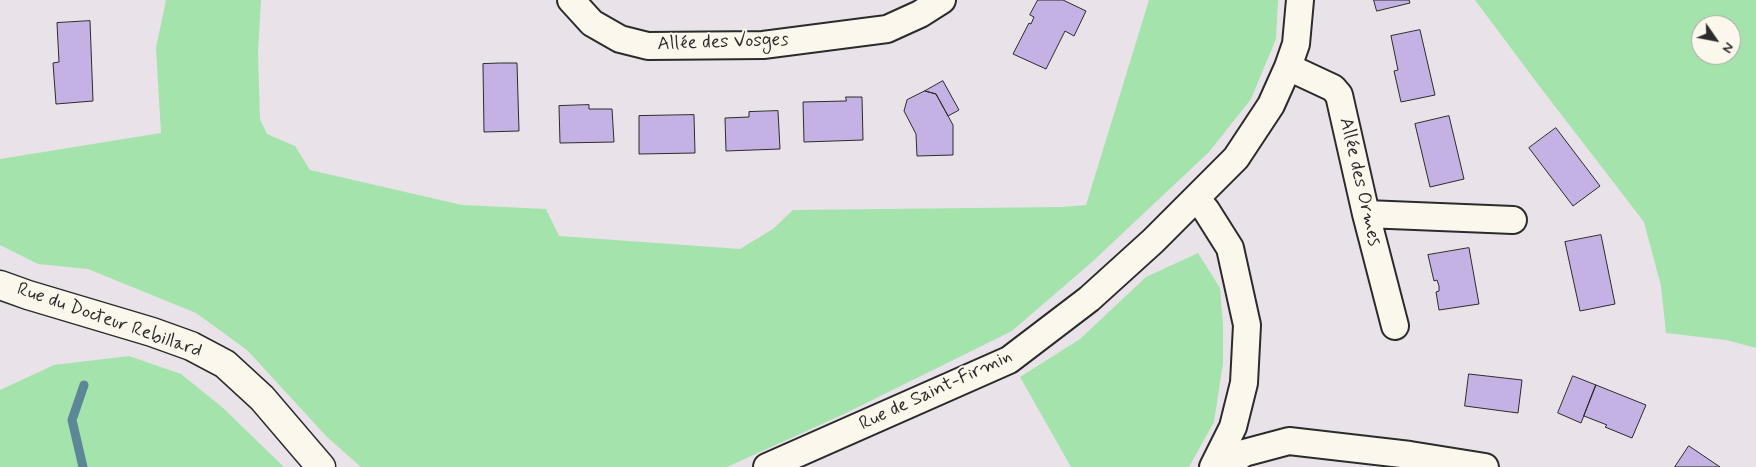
<!DOCTYPE html>
<html>
<head>
<meta charset="utf-8">
<style>
  body { margin:0 }
  #map { position:relative; width:1756px; height:467px; overflow:hidden; background:#eae2e9; font-family:Mynerve,sans-serif }
  canvas { display:block }
  .north { position:absolute; left:1691px; top:15px; width:50px; height:50px; box-sizing:border-box; background:#fbf7ec; border:1px solid #a8a59f; border-radius:50%; rotate:123deg; font-size:14px; font-weight:700; line-height:20px; text-align:center; color:#2b2b2b }
  .north::after { content:''; display:block; margin:auto; width:18px; height:22px; background:#2b2b2b; clip-path:polygon(50% 0,100% 100%,50% 72%,0 100%) }
</style>
</head>
<body>
<div id="map">
<canvas width="1756" height="467"></canvas>
<div class="north">N</div>
</div>
<script>
const ctx = document.querySelector('canvas').getContext('2d');
ctx.lineJoin = 'round';
function paint(path, color) { ctx.fillStyle = color; ctx.fill(path, 'evenodd'); }
function trace(path, color, width, dash) { ctx.strokeStyle = color; ctx.lineWidth = width; ctx.lineCap = dash ? 'butt' : 'round'; ctx.setLineDash(dash || []); ctx.stroke(path); }
function write(font, color, halo, rows, align = 'center') {
  ctx.font = font + ' Mynerve,sans-serif'; ctx.lineWidth = 4; ctx.setLineDash([]); ctx.textBaseline = 'middle'; ctx.strokeStyle = halo; ctx.fillStyle = color; for (const [text, x, y, turn = 0] of rows) {
    ctx.save(); ctx.translate(x, y); ctx.rotate((+turn || 0) * Math.PI / 180); ctx.textAlign = isNaN(turn) ? turn : align; if (halo) ctx.strokeText(text, 0, 0); ctx.fillText(text, 0, 0); ctx.restore();
  }
}
paint(new Path2D(`
  M166,0h95l-3,52 2,67 7,15 28,12 15,24 152,35 84,4 13,27 181,13 33,-20 20,-19 268,-3 25,-2 63,-205h129l-2,39 -25,60 -42,53 -117,110 -80,69 -168,83 -117,53h-366l-34,-30 -80,-87 -51,-37 -108,-44 -50,-5 -38,-19v-86l161,-26 -5,-85z
  M1475,0h281v348l-30,-8 -60,-7 -5,-47 -17,-64 -107,-139zM1701,25h30v30h-30z
  M1198,253l22,35 3,36v39l-9,59 -25,45h-118l-51,-90 60,-38 66,-62z
  M129,356l52,18 41,33 62,60h-284v-77l54,-25z`), '#a4e3ac');
trace(new Path2D(`
  M83,467l-11,-47 12,-35`), '#5c8796', 9);
const building = new Path2D(`
  M1038,0h25l23,11 -12,25 -9,-5 -19,38 -33,-15 16,-31 2,1 3,-7 -4,-2z
  M1374,0h35l1,3 -33,8z
  M90,21l3,80 -37,3 -3,-41 6,-1 -2,-39z
  M1420,30l15,65 -34,7 -7,-31 4,-1 -7,-34z
  M501,63h16l2,68 -35,1 -1,-68z
  M943,81l16,29 -11,6 -12,-22 -11,-3z
  M925,91l11,3 17,31v30l-36,1 -1,-22 -12,-23 3,-11z
  M846,97h16l1,43 -59,2 -1,-40 43,-1z
  M589,105v4h23l2,33 -54,1 -1,-37z
  M778,111l2,38 -54,2 -1,-33 24,-1v-5z
  M694,115l1,38 -56,1v-38z
  M1449,116l15,63 -34,8 -15,-63z
  M1556,128l44,58 -27,20 -44,-58z
  M1601,235l14,69 -35,7 -15,-69z
  M1469,248l10,56 -40,6 -3,-18 3,-1v-5l-2,-6 -3,1 -6,-26z
  M1469,374l53,6 -4,33 -53,-7z
  M1573,376l23,9 -15,38 -23,-10z
  M1596,385l50,20 -14,33 -27,-11 2,-2 -23,-9z
  M1689,446l31,21h-45z`);
paint(building, '#c3b2e3');
trace(building, '#2b2b2b', 1);
const street = new Path2D(`
  M571,0l21,23 28,16 28,7 115,-1 124,-16 33,-15 22,-14
  M1288,67l45,21 6,7 27,119 29,112
  M1196,198l10,12 24,38 17,77 -3,58 -11,44 -20,40
  M1366,214l147,6
  M767,467l242,-107 80,-61 64,-58 83,-83 35,-53 17,-38 8,-23 4,-44
  M1224,467l20,-14 45,-12 121,14 75,12`);
const secondary = new Path2D(`
  M0,285l28,10 124,37 39,14 34,18 37,34 59,69`);
trace(street, '#2b2b2b', 30);
trace(secondary, '#2b2b2b', 31);
trace(street, '#fbf7ec', 26);
trace(secondary, '#fbf7ec', 28);
write('19px', '#2b2b2b', '#fbf7ec', [
  ["Allée des Vosges",723,43,-2],
  ["Allée des Ormes",1359,182,77],
  ["Rue du Docteur Rebillard",109,321,19],
  ["Rue de Saint-Firmin",936,391,-25]
]);
</script>
</body>
</html>
